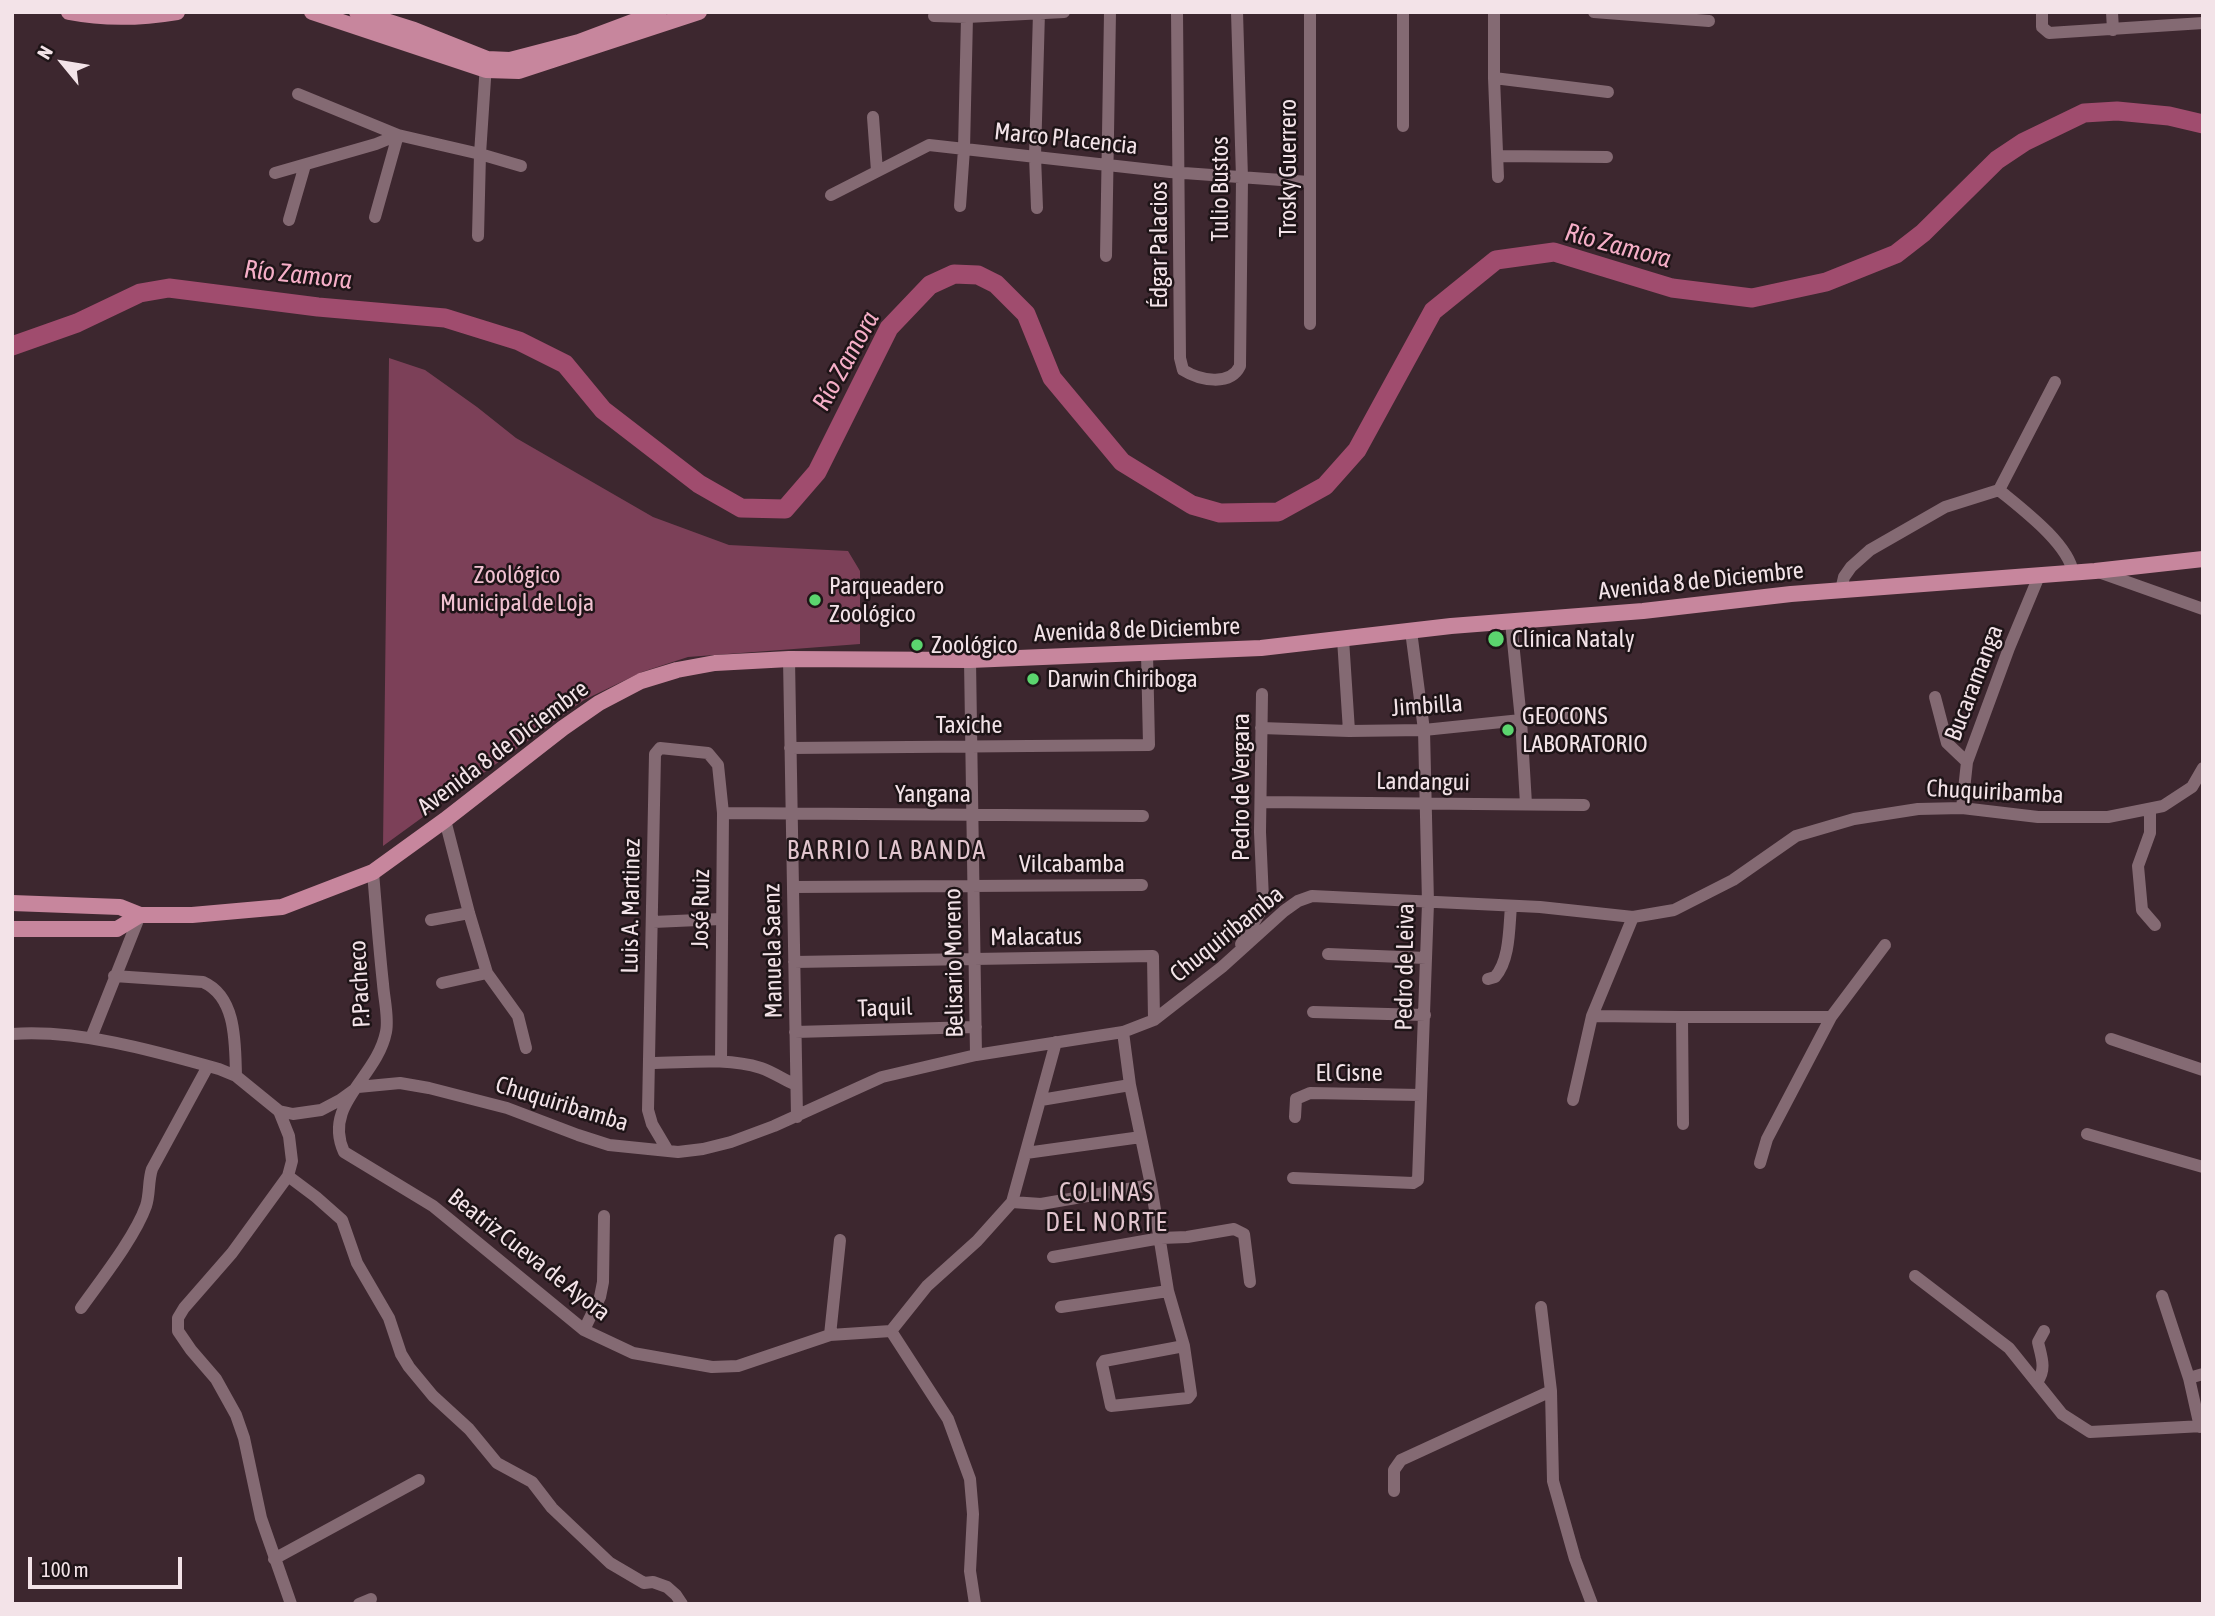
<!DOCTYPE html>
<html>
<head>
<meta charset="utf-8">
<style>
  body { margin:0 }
  #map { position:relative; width:2215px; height:1616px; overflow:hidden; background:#3d272f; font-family:"Asap Condensed",sans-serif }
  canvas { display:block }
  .frame { position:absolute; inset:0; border:14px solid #f3e3e8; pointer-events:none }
  .north { position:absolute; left:28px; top:28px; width:70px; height:70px; -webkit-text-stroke:5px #1e1417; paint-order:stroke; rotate:300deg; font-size:19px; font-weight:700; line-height:28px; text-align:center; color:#f3e3e8 }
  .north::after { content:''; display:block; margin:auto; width:24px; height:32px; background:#f3e3e8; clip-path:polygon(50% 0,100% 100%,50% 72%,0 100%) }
  .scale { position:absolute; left:28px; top:1557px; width:154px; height:32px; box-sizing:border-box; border:4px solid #f3e3e8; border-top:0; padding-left:9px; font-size:21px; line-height:24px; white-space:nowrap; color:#f3e3e8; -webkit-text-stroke:5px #1e1417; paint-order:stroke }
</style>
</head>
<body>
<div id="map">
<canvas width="2215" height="1616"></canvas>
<div class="frame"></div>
<div class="north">N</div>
<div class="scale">100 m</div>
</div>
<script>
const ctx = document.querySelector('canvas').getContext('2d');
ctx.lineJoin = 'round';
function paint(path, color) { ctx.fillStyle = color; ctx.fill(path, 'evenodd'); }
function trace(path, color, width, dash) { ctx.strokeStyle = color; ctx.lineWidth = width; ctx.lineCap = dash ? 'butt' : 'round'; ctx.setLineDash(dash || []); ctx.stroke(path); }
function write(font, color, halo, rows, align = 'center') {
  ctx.font = font + ' "Asap Condensed",sans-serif'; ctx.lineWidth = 5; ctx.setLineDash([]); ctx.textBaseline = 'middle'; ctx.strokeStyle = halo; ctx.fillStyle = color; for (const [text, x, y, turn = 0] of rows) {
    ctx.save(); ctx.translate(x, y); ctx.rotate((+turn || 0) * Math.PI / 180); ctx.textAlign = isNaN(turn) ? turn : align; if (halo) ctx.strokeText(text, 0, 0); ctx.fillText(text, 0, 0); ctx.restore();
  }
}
paint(new Path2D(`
  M389,358l36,12 52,37 39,31 137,79 76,28 119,6 12,20v73l-172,13 -46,15 -58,28 -201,146z`), '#7c4058');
trace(new Path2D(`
  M12,346l65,-23 63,-30 29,-5 149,19 127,11 74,23 46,23 38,46 96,74 42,24 44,1 32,-37 72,-144 41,-43 24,-11 24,1 18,9 30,30 26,64 70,84 70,43 28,8 58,-1 47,-26 32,-36 76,-139 63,-51 58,-8 118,36 80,10 74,-16 70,-28 27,-21 74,-73 27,-18 60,-29 33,-2 52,5 34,8`), '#a04c6e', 19);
trace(new Path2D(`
  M1177,12l3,346 3,12c16,10 47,17 57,-4l2,-188 -5,-166
  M1310,12v312
  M1403,12v114
  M1494,12v66l4,99
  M1594,12l115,9
  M2042,12v15l7,6 154,-10
  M2112,12l1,18
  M934,16l33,1 97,-5
  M1494,78l114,14
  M298,94l100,41
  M873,117l4,54
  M1498,156l109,1
  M275,173l101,-29 22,-9
  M831,195l98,-50 241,27 139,10
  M960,206l4,-57 3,-132
  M1037,208l-2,-52 4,-144
  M375,217l23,-82 82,19 6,-90
  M289,220l16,-55
  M478,236l2,-82 41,12
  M1106,256l4,-244
  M1999,490c23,19 70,54 74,83
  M2096,571l107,38
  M1841,590l3,-13 7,-10 19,-17 75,-43 54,-17 56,-108
  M1511,622l10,98 5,84
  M1343,639l6,92
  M789,659l8,458
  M970,660l6,395
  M1935,697l12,46 20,19
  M1261,728l88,3 75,-1 97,-10 74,-4
  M790,748l359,-3 -2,-92
  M1261,802l323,3
  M1962,808l5,-46 42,-114 30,-72
  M2150,809v24l-12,33 4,44 13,15
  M723,813l420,3
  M445,820l24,93 18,60 31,43 8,32
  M373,872c3,37 6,75 10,112 1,15 6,34 3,48 -9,46 -64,72 -42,120l89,54 151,124 49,23 79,14 26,-1 92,-31 61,-4 57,88 22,60 3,35 -3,57 5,33
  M793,887l349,-2
  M431,920l38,-7
  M653,922l68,-3
  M1241,944l18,-30 4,-15 -3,-67 2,-138
  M1328,954l98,4
  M794,962l359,-6 1,64
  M114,976l89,6c34,15 32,62 33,94
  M1488,979l7,-2c15,-17 14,-49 16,-71
  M442,983l45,-10
  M1313,1012l112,3
  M1592,1016l90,1
  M795,1032l181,-5
  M1123,1032l7,53 21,100 17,106 16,55 7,48 -3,4 -77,8 -9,-42 2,-3 80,-15
  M12,1034c66,-5 143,17 207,35l17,7 43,35 14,3 28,-4 19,-10 18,-13 42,-4 29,5 78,20 71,27 31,10 69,7 25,-3 28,-7 43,-16 108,-49 94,-22 147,-23 31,-12 68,-53 62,-56 14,-10 14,-5 228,11 93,10 41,-7 59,-30 63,-44 58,-17 64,-10 44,-1 76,9h70l55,-11 29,-19 11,-19
  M91,1038l49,-123
  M2111,1039l92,31
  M649,1063c37,0 76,-6 112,5 12,4 23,12 35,17
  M1041,1100l89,-15
  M1573,1100l19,-84 41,-99
  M279,1111l10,25 3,25 -4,15 -56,77 -48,55 -6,10v13l13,19 25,29 20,36 8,23 17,80 30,86
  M1295,1117l1,-18 14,-6 111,2
  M1683,1124l-1,-107h149l54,-72
  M2087,1134l116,33
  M668,1151l-16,-27 -4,-14 7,-356 5,-6 48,5 10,12 5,48 -2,248
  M1026,1153l115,-16
  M1760,1163l7,-24 64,-122
  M288,1176l28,21 26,23 15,43 32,55 12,36 8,13 24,29 36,33 28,34 35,19 20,26 58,55 34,20 9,-1 14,5 9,8 6,9
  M1293,1178l120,5 5,-3 10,-277 -4,-173 -13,-99
  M1012,1202l29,2 110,-19
  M1053,1257l108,-19 26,-1 47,-8 10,5 6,48
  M1915,1276l94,72 53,66 28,18 113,-6
  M2162,1296l27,82 11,49
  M1061,1307l107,-16
  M1541,1307l10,84 2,90 22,78 17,45
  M81,1308c20,-28 54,-71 65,-102 4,-12 2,-25 6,-37l56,-103
  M584,1330l16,-33 3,-15 1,-66
  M891,1331l36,-45 50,-45 35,-39 44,-160
  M830,1335l10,-95
  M2189,1378l14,-4
  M2037,1382c10,-13 4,-26 1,-40l6,-11
  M1394,1491v-21l7,-10 150,-69
  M274,1559l145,-79
  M359,1604l12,-5`), '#846a73', 12);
trace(new Path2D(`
  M69,12c36,7 72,6 108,0
  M312,12l174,58 33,1 180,-59
  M357,12l57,18 73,29 23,1 69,-18 80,-30
  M12,903l108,4 20,8h52l90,-8 91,-35 72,-52 118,-92 36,-25 42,-22 36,-11 38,-7 74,-4 181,1 291,-12 190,-22 192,-15 148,-17 304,-23 108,-12
  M12,929h105l23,-14`), '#c7869d', 16);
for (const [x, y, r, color] of [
  [815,600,7,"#5bd56e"],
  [1496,639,9,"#5bd56e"],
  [917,645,7,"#5bd56e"],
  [1033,679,7,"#5bd56e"],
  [1508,730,7,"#5bd56e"]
]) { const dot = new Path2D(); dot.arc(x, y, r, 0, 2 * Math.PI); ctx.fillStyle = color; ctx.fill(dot); trace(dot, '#1e1417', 2.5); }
write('24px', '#f3e3e8', '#1e1417', [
  ["Marco Placencia",1066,139,6],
  ["Trosky Guerrero",1288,168,-90],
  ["Tulio Bustos",1220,189,-90],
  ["Édgar Palacios",1159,245,-90],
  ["Avenida 8 de Diciembre",1701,581,-6],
  ["Avenida 8 de Diciembre",1137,630,-2],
  ["Bucaramanga",1974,683,-69],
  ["Jimbilla",1427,706,-4],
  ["Taxiche",969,725],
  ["Avenida 8 de Diciembre",503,748,-37],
  ["Landangui",1423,782,1],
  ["Pedro de Vergara",1241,787,-90],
  ["Chuquiribamba",1995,792,3],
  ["Yangana",933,794],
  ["Vilcabamba",1072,864],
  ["Luis A. Martinez",631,906,-89],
  ["José Ruiz",701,909,-89],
  ["Chuquiribamba",1227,934,-39],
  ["Malacatus",1036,937,-1],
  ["Manuela Saenz",773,951,-91],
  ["Belisario Moreno",954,963,-91],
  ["Pedro de Leiva",1405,967,-89],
  ["P.Pacheco",360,984,-93],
  ["Taquil",885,1008,-2],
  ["El Cisne",1349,1073],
  ["Chuquiribamba",562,1104,17],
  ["Beatriz Cueva de Ayora",529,1255,38]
]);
write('24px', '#f2c2d2', '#1e1417', [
  ["Zoológico",517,575],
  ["Municipal de Loja",517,603]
]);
write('24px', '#f3e3e8', '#1e1417', [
  ["Parqueadero",829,586],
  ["Zoológico",829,614],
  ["Clínica Nataly",1512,639],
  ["Zoológico",931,645],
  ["Darwin Chiriboga",1047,679],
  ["GEOCONS",1522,716],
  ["LABORATORIO",1522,744]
], 'left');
write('italic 26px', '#f5aec7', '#1e1417', [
  ["Río Zamora",1618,246,15],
  ["Río Zamora",298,275,6],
  ["Río Zamora",846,361,-61]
]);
ctx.letterSpacing = '2px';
write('26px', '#e2c5ce', '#1e1417', [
  ["BARRIO LA BANDA",887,851],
  ["COLINAS",1107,1193],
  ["DEL NORTE",1107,1223]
]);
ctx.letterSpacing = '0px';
</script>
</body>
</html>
